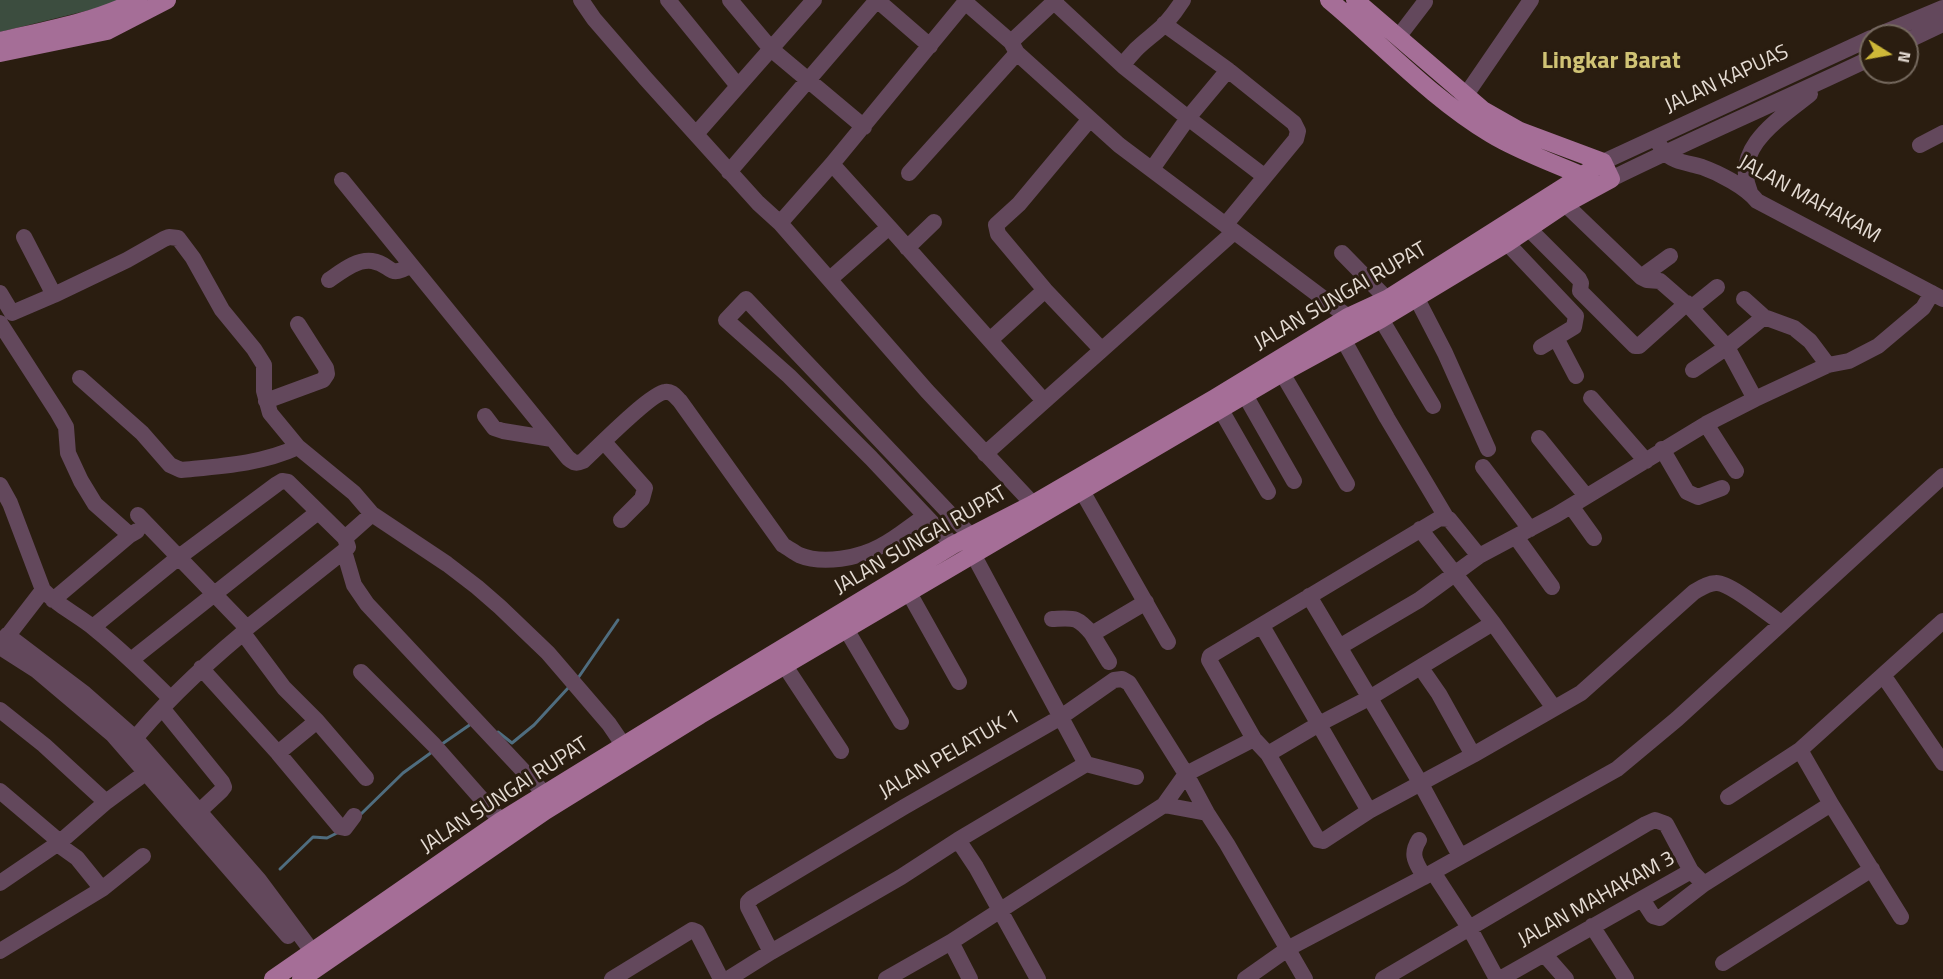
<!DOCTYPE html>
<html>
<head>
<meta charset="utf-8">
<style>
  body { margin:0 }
  #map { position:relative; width:1943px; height:979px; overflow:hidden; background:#2a1d10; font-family:"Titillium Web",sans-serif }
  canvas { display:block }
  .north { position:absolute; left:1859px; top:24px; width:60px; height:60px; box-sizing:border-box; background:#2a1d10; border:2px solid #75695e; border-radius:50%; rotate:101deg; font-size:16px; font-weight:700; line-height:24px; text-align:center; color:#e5dcd4 }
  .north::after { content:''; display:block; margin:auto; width:21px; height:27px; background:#ceb838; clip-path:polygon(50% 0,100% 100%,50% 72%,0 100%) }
</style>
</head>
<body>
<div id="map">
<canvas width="1943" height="979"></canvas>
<div class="north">N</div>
</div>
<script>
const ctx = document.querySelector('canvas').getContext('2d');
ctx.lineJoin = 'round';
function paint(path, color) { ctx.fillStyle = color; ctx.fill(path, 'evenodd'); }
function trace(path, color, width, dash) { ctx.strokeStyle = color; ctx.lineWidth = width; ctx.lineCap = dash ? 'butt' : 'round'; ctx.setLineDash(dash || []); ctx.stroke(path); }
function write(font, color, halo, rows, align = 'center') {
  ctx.font = font + ' "Titillium Web",sans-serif'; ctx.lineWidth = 6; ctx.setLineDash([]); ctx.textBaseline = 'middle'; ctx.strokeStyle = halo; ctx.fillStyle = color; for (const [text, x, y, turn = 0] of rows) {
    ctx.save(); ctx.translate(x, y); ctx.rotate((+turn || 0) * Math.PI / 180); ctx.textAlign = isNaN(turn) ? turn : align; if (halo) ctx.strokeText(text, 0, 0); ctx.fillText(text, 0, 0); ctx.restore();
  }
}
paint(new Path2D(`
  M0,0h118l-12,6 -106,26z`), '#3c4d3f');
trace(new Path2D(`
  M578,678l40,-58
  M498,732l14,11 22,-18 35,-38
  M442,744l29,-20
  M360,815l43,-42 29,-21
  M280,869l33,-32 14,1 12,-6`), '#4f6d7f', 3);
trace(new Path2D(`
  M581,0l13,19 52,60 112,124 22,20 147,168 106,113
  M668,0l70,86
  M730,0l41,49 93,78
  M877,0l53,46
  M965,2l46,40 6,11 102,92 229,172 6,10
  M1054,2l69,64 65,52 76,58
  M1164,24l64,46 66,53 4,8 -2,8 -70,85
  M1399,36l26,-34
  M1876,36l67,-28
  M1907,41l36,-17
  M1011,42l45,-42
  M1123,66c11,-19 28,-28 42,-42 7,-8 13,-16 18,-24
  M1459,105l72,-105
  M1090,119l-71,85 -23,21 2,9 47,56 56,59
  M696,134l118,-134
  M1656,139c3,4 5,9 7,12 9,11 26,12 39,16 17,6 44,20 55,34l186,98
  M1920,145l23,-12
  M1603,162l268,-124
  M832,164l57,63
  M1152,169l36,-51 40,-48
  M729,172l148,-172
  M909,173l108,-120
  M1611,179c85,-42 174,-80 260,-121
  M342,180l226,278c6,5 8,6 15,3 13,-12 68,-68 82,-69 7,-1 10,4 15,9l103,144c5,3 11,7 16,10 24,10 60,3 82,-9 16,-8 29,-20 43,-29
  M1750,192c-19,-45 31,-74 60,-98
  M1565,204l76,73 6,3 13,1 31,27 36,39 28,52
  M780,223l52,-59 135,-164
  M1528,228l51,51 2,4 -1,8 55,55h4l48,-43
  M24,237l30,58
  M1507,243l69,73 -2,11 -33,20
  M907,248l27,-26
  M1342,253l45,46
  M1641,277l29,-21
  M830,279l59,-52 155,174
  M329,280c12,-8 27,-21 43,-19 21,3 15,19 39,4
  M0,293l12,20 42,-18 73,-35 37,-21 5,-2 9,1 15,20 29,52 32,39 10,16v26l6,22 28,34 56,46 18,21 75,50 30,23 23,20 48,46 61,71 15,22
  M1416,297l29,56 43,96
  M1744,299l20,18 30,11 16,13 18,24
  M1691,308l26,-21
  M1381,319l52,87
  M0,323l58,90 8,14 2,26 13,28 14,23 35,31
  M1556,338l20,38
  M1343,339l44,79 59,99
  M990,340l55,-50
  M1693,370l34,-23 37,-30
  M1282,373l65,111
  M80,378l62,55 28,32 11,5c41,-4 80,-6 117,-23
  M1245,395l49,86
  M1591,398l55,63
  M266,401l57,-21 4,-6 -1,-6 -28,-44
  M1221,410l47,82
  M485,416l9,12 9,3 49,8
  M1706,424l30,47
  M1539,438l47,58
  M604,442l41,46 -3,11 -21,21
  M1662,449l25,43 11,5 24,-9
  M985,454l249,-222
  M1483,467l47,62
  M0,485l10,18 33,87c15,16 35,25 52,39 26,21 51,45 75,69
  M1082,491l86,151
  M1571,506l23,32
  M138,515l109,113
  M1420,529l73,94 61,85
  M1516,537l36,50
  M345,538l27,-24
  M953,545l-82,-87 -82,-82 -63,-56 20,-21 224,236
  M973,554l113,210
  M1479,556l-30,-37 -9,-1 -230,138 -1,4 45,79 14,15 50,86 5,1 46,-30 104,-56 108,-62 113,-101c7,-4 14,-9 22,-9 13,-1 52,31 65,40
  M909,593l50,89
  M1309,596l112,188 39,72
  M53,600l77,-65 7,-4
  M1052,619c22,-1 25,-3 40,15
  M1262,626l107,185
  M93,627l86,-70 98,-73 5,-3 6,1 57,56 3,9 -4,4 10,34 13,19 178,190
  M846,629l55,93
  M243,633l41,55 33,33 49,57
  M7,635l78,59 50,44 124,142 61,82
  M2,643l41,-53
  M1341,646l78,-46 60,-44 77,-41 150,-91 49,-25 73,-34 21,-4 29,-15 45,-38 9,-15
  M0,647l36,23 77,65 175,201
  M131,660l187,-148
  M1109,662l-17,-28 54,-32
  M785,666l56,85
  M201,668l77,85 62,74 5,1 9,-12
  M1421,668l18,26 34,61
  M361,672l73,73 67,76
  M1883,675l60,88
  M162,708l60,74 2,5 -3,4 -30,28
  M0,710l44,35 62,57
  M129,746c34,-43 72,-78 114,-113l4,-5 97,-77
  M278,753l39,-32
  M1268,754l51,-30 52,-27 122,-74
  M0,791l60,51 3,6 14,10 25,31 41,-33
  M1728,797l72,-47
  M1831,804l70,113
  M1164,805l43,8
  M958,840l18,27 62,112
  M1419,840c-10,16 -2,23 5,37
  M1433,872l37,57 27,50
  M0,883l60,-41 46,-40 46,-34
  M1642,899l11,17 7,2 44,-34
  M1592,926l34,53
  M951,942l19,37
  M0,951l102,-62
  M771,952l-23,-45v-5l4,-4 152,-91 157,-90 53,-37 8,-1 7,4 57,91 21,39 20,31 78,135
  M1544,954l22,25
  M1723,963l149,-94
  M612,979l80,-49 5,2 24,47
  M728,979l43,-27 130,-75 57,-37 128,-76 50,13
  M886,979l65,-37 213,-137 22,-31 68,-35
  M1245,979l44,-31 135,-71 193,-108 60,-50 266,-243
  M1383,979l263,-155 9,-4 11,4 25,47
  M1500,979l191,-108 13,13 127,-80 -31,-54 143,-129`), '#63485c', 16);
trace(new Path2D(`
  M1329,0c54,45 102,98 162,134 28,17 62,29 92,42l5,8
  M0,41c47,-11 95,-19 138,-41
  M0,53l107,-22 60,-31
  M273,979l228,-158 229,-141 223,-135 80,-41 182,-106 133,-81 39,-18 216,-137
  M301,979l244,-168 155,-96 582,-342 99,-54 126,-76 58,-39 46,-25 -8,-17 -83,-31 -37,-21 -128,-110`), '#a56e97', 18);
write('21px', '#e5dcd4', '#2a1d10', [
  ["JALAN KAPUAS",1727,80,-25],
  ["JALAN MAHAKAM",1809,200,29],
  ["JALAN SUNGAI RUPAT",1341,297,-30],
  ["JALAN SUNGAI RUPAT",921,541,-30],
  ["JALAN PELATUK 1",950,755,-30],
  ["JALAN SUNGAI RUPAT",505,796,-33],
  ["JALAN MAHAKAM 3",1597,900,-29]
]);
write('bold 24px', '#d0c375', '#2a1d10', [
  ["Lingkar Barat",1611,62]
]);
</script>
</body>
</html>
